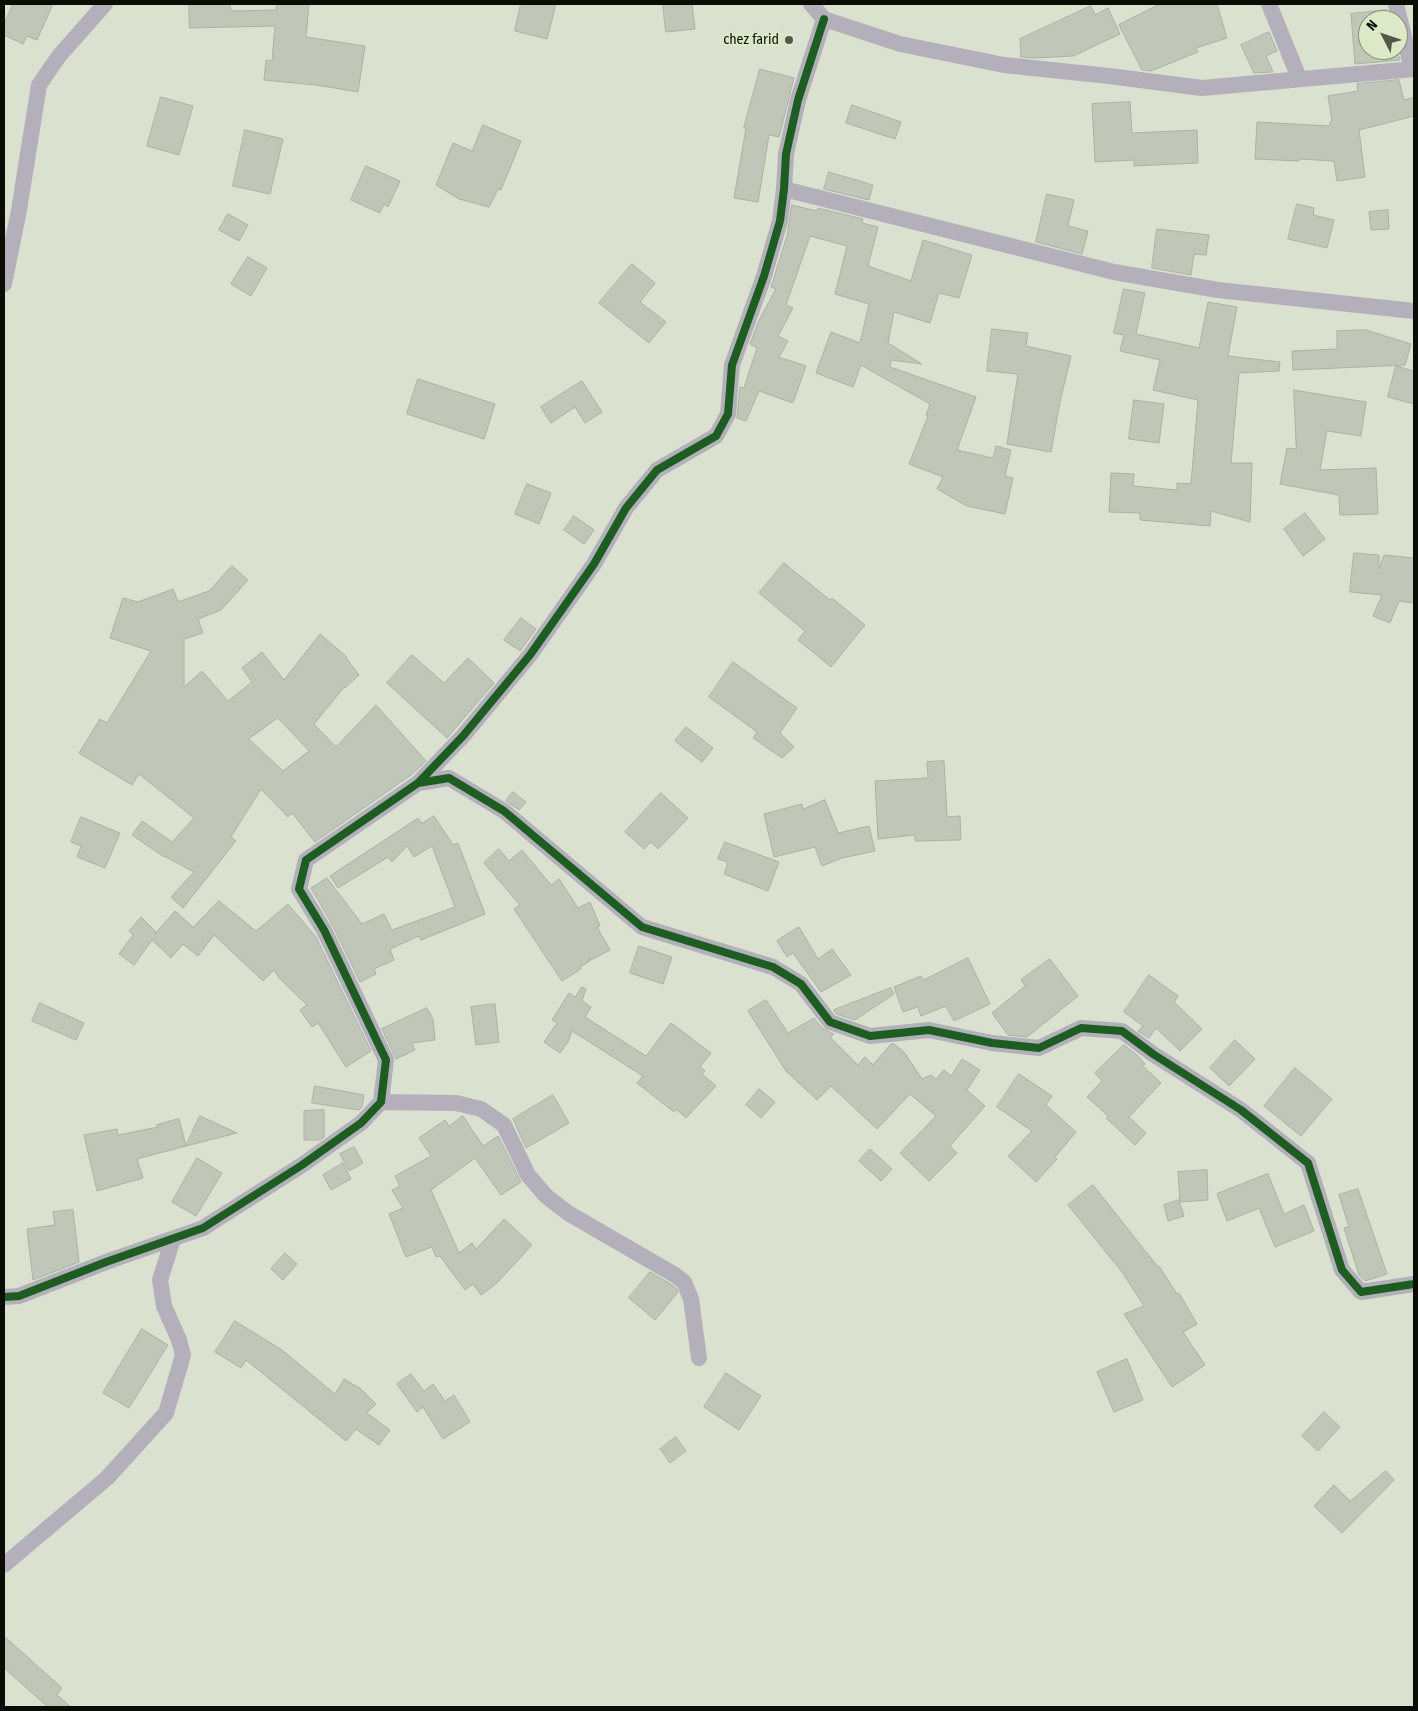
<!DOCTYPE html>
<html>
<head>
<meta charset="utf-8">
<style>
  body { margin:0 }
  #map { position:relative; width:1418px; height:1711px; overflow:hidden; background:#dae1cf; font-family:"Fira Sans Condensed",sans-serif }
  canvas { display:block }
  .frame { position:absolute; inset:0; border:5px solid #0a0d04; pointer-events:none }
  .north { position:absolute; left:1358px; top:10px; width:50px; height:50px; box-sizing:border-box; background:#dce9c7; border:1px solid #889179; border-radius:50%; rotate:311deg; font-size:14px; font-weight:700; line-height:20px; text-align:center; color:#0a0d04 }
  .north::after { content:''; display:block; margin:auto; width:18px; height:22px; background:#53574b; clip-path:polygon(50% 0,100% 100%,50% 72%,0 100%) }
</style>
</head>
<body>
<div id="map">
<canvas width="1418" height="1711"></canvas>
<div class="frame"></div>
<div class="north">N</div>
</div>
<script>
const ctx = document.querySelector('canvas').getContext('2d');
ctx.lineJoin = 'round';
function paint(path, color) { ctx.fillStyle = color; ctx.fill(path, 'evenodd'); }
function trace(path, color, width, dash) { ctx.strokeStyle = color; ctx.lineWidth = width; ctx.lineCap = dash ? 'butt' : 'round'; ctx.setLineDash(dash || []); ctx.stroke(path); }
function write(font, color, halo, rows, align = 'center') {
  ctx.font = font + ' "Fira Sans Condensed",sans-serif'; ctx.lineWidth = 4.5; ctx.setLineDash([]); ctx.textBaseline = 'middle'; ctx.strokeStyle = halo; ctx.fillStyle = color; for (const [text, x, y, turn = 0] of rows) {
    ctx.save(); ctx.translate(x, y); ctx.rotate((+turn || 0) * Math.PI / 180); ctx.textAlign = isNaN(turn) ? turn : align; if (halo) ctx.strokeText(text, 0, 0); ctx.fillText(text, 0, 0); ctx.restore();
  }
}
const building = new Path2D(`
  M13,4h40l-16,36 -10,-4 -4,8 -19,-9v-10z
  M189,4h41l1,7 45,-1 1,-6h32l-3,33 59,9 -7,46 -42,-7 -52,-5 2,-20 6,1 3,-35 -85,2z
  M521,4h35l-9,35 -32,-8z
  M663,4h29l3,25 -29,3z
  M1160,4h57l10,34 -31,10 2,4 -47,19 -9,-1 -23,-45z
  M1091,6l4,9 13,-7 12,26 -47,22 -40,2 -12,-1 -1,-18z
  M1387,10l3,10h-22v30h29l3,10 -45,4 -4,-50z
  M1269,32l8,19 -11,5 7,16 -19,1 -13,-28z
  M760,69l34,9 -15,59 -10,-2 -11,67 -24,-4 12,-70h-2z
  M1399,80l5,20 10,-3v19l-55,14 6,47 -28,4 -3,-20 -35,-2v2l-44,-2 2,-37 73,4v-4l2,-1 -4,-25 30,-5 -1,-7z
  M161,97l32,9 -14,49 -32,-9z
  M1130,102l2,31 65,-3 1,33 -64,3v-6l-39,2 -3,-58z
  M852,105l49,17 -6,17 -49,-16z
  M483,125l38,16 -20,49 -3,-1 -9,18 -30,-8 -23,-14 17,-42 19,8z
  M245,130l38,9 -13,55 -37,-8z
  M366,166l34,15 -12,26 -4,-3 -4,9 -29,-13z
  M829,172l44,13 -4,15 -45,-11z
  M1047,194l27,6 -6,26 20,5 -6,23 -46,-12z
  M1297,204l17,4 -1,7 21,5 -7,28 -39,-9z
  M792,205l25,6 1,-3 45,11 -1,4 16,4 -10,39 43,15 12,-41 49,15 -13,43 -20,-5 -9,30 -36,-11 -6,31 34,21 -31,-4 -1,7 86,30 -19,53 36,8 3,-12 15,4 -6,26 8,2 -8,36 -38,-8 -30,-17 6,-12 -34,-13 19,-48 -2,-1 4,-11 -69,-39 -8,22 -37,-14 15,-41 29,11 9,-39 -34,-10 12,-48 -37,-10 -24,69 7,3 -15,28 10,5 -9,16 27,9 -13,37 -34,-12 -13,30 -9,-3 3,-31 4,1 13,-40 -7,-4 9,-24 17,-31 -5,-2 16,-51z
  M1388,210l1,19 -18,1 -2,-18z
  M228,214l20,11 -9,16 -20,-11z
  M1157,229l52,6 -3,20 -12,-1 -3,21 -39,-7z
  M248,257l19,11 -16,28 -20,-12z
  M632,264l23,19 -15,19 26,20 -17,21 -50,-40z
  M1124,289l21,4 -9,41 63,14 9,-46 29,5 -9,49 52,6 -1,9 -40,2 -8,90h21l-2,59 -39,-11 -1,15 -70,-6v-7l-31,-1 2,-39 23,1 -1,12 44,4v-7l14,1 7,-84 -45,-10 7,-30 -40,-9 4,-16 -10,-2z
  M992,329l36,4 -2,13 45,10 -11,46 -9,50 -44,-8 11,-70 -31,-3z
  M1366,330l45,14 -6,21 -112,5 -1,-19 45,-2v-18z
  M1396,366l18,5v33l-26,-7z
  M418,379l77,25 -11,35 -77,-25z
  M582,381l20,31 -17,11 -10,-16 -24,16 -10,-16z
  M1294,390l72,12 -5,34 -34,-5 -7,39 56,-2 2,46 -38,1 -1,-20 -59,-11 7,-36 9,1z
  M1134,400l30,4 -5,39 -30,-4z
  M527,484l24,9 -12,31 -24,-10z
  M1305,513l20,26 -22,17 -19,-27z
  M574,516l20,14 -10,14 -20,-14z
  M1354,553l25,2v14l5,-14 30,3v45l-15,-2 -9,22 -17,-7 9,-21 -32,-3z
  M784,563l46,37 2,-2 33,27 -34,42 -33,-27 7,-9 -46,-38z
  M232,566l16,14 -27,30 -23,9 5,14 -19,6v48l18,-16 26,30 24,-19 -10,-14 20,-16 22,28 36,-46 27,23 -1,1 13,17 -14,13 -1,-1 -30,37 22,23 40,-42 50,56 -15,14 -96,67 -23,-29 -4,4 -27,-28 -30,48 5,4 -53,67 -12,-11 23,-25 -30,-16v1l-32,-22 10,-14 30,21 22,-24 -55,-44 -7,11 -53,-32 21,-34 7,4 44,-72 -41,-13 13,-40 15,4 35,-13 5,13 31,-11zM278,718l31,33 -26,20 -34,-32z
  M521,618l15,11 -16,22 -16,-11z
  M412,655l32,28 24,-25 26,25 -47,55 -60,-55z
  M733,662l64,46 -17,25 14,14 -12,11 -29,-20 4,-6 -48,-35z
  M686,727l27,21 -11,14 -27,-21z
  M944,761l3,56 13,-1 1,24 -46,1v-6l-37,4 -3,-58 53,-3 -1,-16z
  M513,792l13,10 -7,8 -13,-9z
  M661,793l27,25 -30,31 -7,-7 -7,7 -19,-17z
  M825,800l13,33 31,-7 6,25 -33,7 -20,8 -7,-19 -41,10 -10,-43 38,-10 1,5z
  M434,816l19,29 5,-2 27,71 -64,26 -2,-4 -29,13 4,11 -20,9 2,5 -16,8 -27,-56 -22,-38 16,-10 35,46 22,-10 8,16 63,-23 -23,-61 -18,11 -7,-11 -15,16 -4,-5 -50,31 -8,-12 88,-58 4,5z
  M81,817l39,16 -15,35 -28,-11 4,-11 -10,-4z
  M725,842l54,20 -11,29 -44,-17 4,-12 -10,-3z
  M499,849l10,12 13,-11 29,35 8,-6 19,29 12,-6 10,24 -3,1 13,23 -19,10 -3,-1 2,2 -10,6 1,2 -19,12 -48,-72 6,-4 -36,-42z
  M219,901l37,30 32,-27 28,33 55,114 -25,16 -28,-44 -6,4 -12,-17 7,-5 -28,-27 -5,-8 -11,11 -49,-46 -16,21 -15,-12 -12,14 -19,-18 -18,25 -15,-11 14,-19 -4,-4 12,-14 16,16 -2,1 20,-23 18,16z
  M799,927l19,32 14,-10 19,26 -30,17 -28,-39 -6,4 -10,-16z
  M639,946l33,11 -9,27 -33,-11z
  M968,958l22,46 -36,17 -8,-15 -25,10 -3,-9 -15,5 -9,-25 27,-11 2,4z
  M1050,959l28,37 -51,41 -19,-2 -16,-22 33,-27 -4,-6z
  M1149,975l29,21 -4,6 28,27 -22,22 -24,-23 -7,10 -11,-7 5,-5 -19,-14z
  M582,987l4,2 -4,12 9,6 -6,10 61,39 25,-33 40,30 -11,14 5,4 -3,3 14,12 -30,32 -10,-9 -2,3 -37,-29 6,-7 -71,-45 -4,11 -8,11 -16,-11 13,-19 -5,-3 17,-27 6,4z
  M891,988l3,6 -39,26 -19,-6 -2,-4z
  M766,1000l22,33 26,-15 8,10 12,6 -4,3 28,28 7,-8 8,8 18,-21h3l10,8 18,27 9,-4 5,4 8,-9 7,6 11,-17 18,11 -13,20 18,16 -35,40 7,7 -28,28 -29,-28 36,-37 -26,-22 -33,35 -46,-43 -14,14 -31,-29 -38,-60z
  M40,1003l44,20 -8,17 -44,-19z
  M495,1004l4,38 -23,3 -5,-38z
  M427,1008l6,11 2,21 -23,3 3,7 -19,9 -14,-30z
  M1235,1040l20,19 -26,27 -19,-18z
  M1124,1045l13,10 8,9 -2,2 18,17 -32,34 17,16 -11,12 -29,-27 2,-2 -21,-19 15,-16 -7,-8z
  M1295,1068l37,31 -31,37 -37,-30z
  M1019,1074l33,22 -6,9 30,27 -21,25 2,2 -21,23 -28,-26 24,-25 -35,-24z
  M315,1086l49,9 -2,12 -3,3 -47,-7z
  M759,1089l16,13 -14,16 -15,-13z
  M553,1095l16,28 -43,25 -13,-29z
  M324,1110v27l-4,3h-16v-29z
  M200,1116l37,17 -51,13z
  M463,1116l20,30 15,-10 23,46 -20,13 -26,-37 -44,32 28,63 13,-10 4,6 28,-30 28,26 -36,39 -15,11 -8,-11 -8,6 -25,-34 -4,1 -4,-10 -26,10 -17,-43 14,-6 -11,-18 8,-4 -5,-10 36,-20 -12,-18 26,-18 4,6z
  M179,1119l7,27 -49,13 6,19 -46,13 -13,-56 33,-6 1,6 40,-8 -1,-2z
  M354,1147l9,16 -14,8 -9,-17z
  M870,1149l22,20 -11,12 -22,-20z
  M197,1158l25,15 -26,43 -24,-14z
  M343,1163l8,16 -20,11 -8,-15z
  M1207,1170l1,30 -28,2 -2,-30z
  M1268,1174l16,40 20,-9 10,26 -39,16 -16,-39 -32,13 -10,-27z
  M1093,1185l65,82 1,-1 18,28 2,-1 18,31 -14,8 22,33 -33,22 -48,-73 20,-8 -22,-34 -54,-67z
  M1358,1189l29,85 -22,7 -6,-6 -15,-47 5,-1 -10,-32z
  M1179,1200l5,16 -16,5 -4,-16z
  M73,1210l6,52 -46,18 -6,-51 28,-4 -2,-13z
  M285,1253l12,11 -14,16 -12,-11z
  M650,1272l19,11 7,5 2,4 -23,28 -26,-22z
  M235,1321l47,29 53,44 9,-15 17,10 15,15 -9,9 23,17 -11,15 -23,-16 -10,12 -100,-81 -5,8 -26,-16z
  M142,1329l26,16 -39,63 -26,-15z
  M1127,1359l16,41 -29,12 -17,-40z
  M726,1373l35,23 -22,34 -35,-23z
  M411,1374l13,17 9,-7 12,17 9,-6 16,27 -27,17 -20,-32 -6,5 -20,-28z
  M1324,1412l16,15 -22,24 -16,-15z
  M676,1437l10,14 -16,12 -10,-14z
  M1386,1471l8,9 -52,53 -28,-27 20,-21 16,16z
  M4,1636l58,52 -5,7 14,12h-23l-44,-39z`);
paint(building, '#c1c7b8');
trace(building, '#acb1a3', 1);
trace(new Path2D(`
  M811,4l13,15 76,25 104,21 105,11 93,12 212,-19
  M1269,4l30,74
  M1396,4l16,65
  M784,189l330,83 104,18 196,21
  M4,284l15,-74 20,-125 20,-29 46,-52
  M418,783l45,-47 67,-81 64,-91 32,-56 31,-38 59,-34 12,-22 4,-49 32,-89 16,-55 4,-32 2,-35 12,-54 26,-81
  M381,1102l75,1 25,6 23,16 24,50 18,21 22,17 107,62 9,7 7,17 8,59
  M4,1297l15,-1 87,-34 97,-34 99,-63 59,-42 20,-21 5,-42 -62,-130 -25,-41 7,-29 112,-77 31,-5 55,33 138,116 131,40 28,17 29,38 40,14 59,-6 63,13 47,5 42,-20 41,3 31,23 88,56 67,53 34,107 19,22 53,-8
  M4,1565l103,-87 59,-65 17,-58 -4,-15 -15,-34 -4,-26 13,-41`), '#b3afbb', 16);
trace(new Path2D(`
  M418,783l45,-47 67,-81 64,-91 32,-56 31,-38 59,-34 12,-22 4,-49 32,-89 16,-55 4,-32 2,-35 12,-54 26,-81
  M4,1297l15,-1 87,-34 97,-34 99,-63 59,-42 20,-21 5,-42 -62,-130 -25,-41 7,-29 112,-77 31,-5 55,33 138,116 131,40 28,17 29,38 40,14 59,-6 63,13 47,5 42,-20 41,3 31,23 88,56 67,53 34,107 19,22 53,-8`), '#1b5e20', 8);
for (const [x, y, r, color] of [
  [789,40,5,"#53574b"]
]) { const dot = new Path2D(); dot.arc(x, y, r, 0, 2 * Math.PI); ctx.fillStyle = color; ctx.fill(dot); trace(dot, '#dce9c7', 2); }
write('14px', '#0a0d04', '#dce9c7', [
  ["chez farid",779,40]
], 'right');
</script>
</body>
</html>
